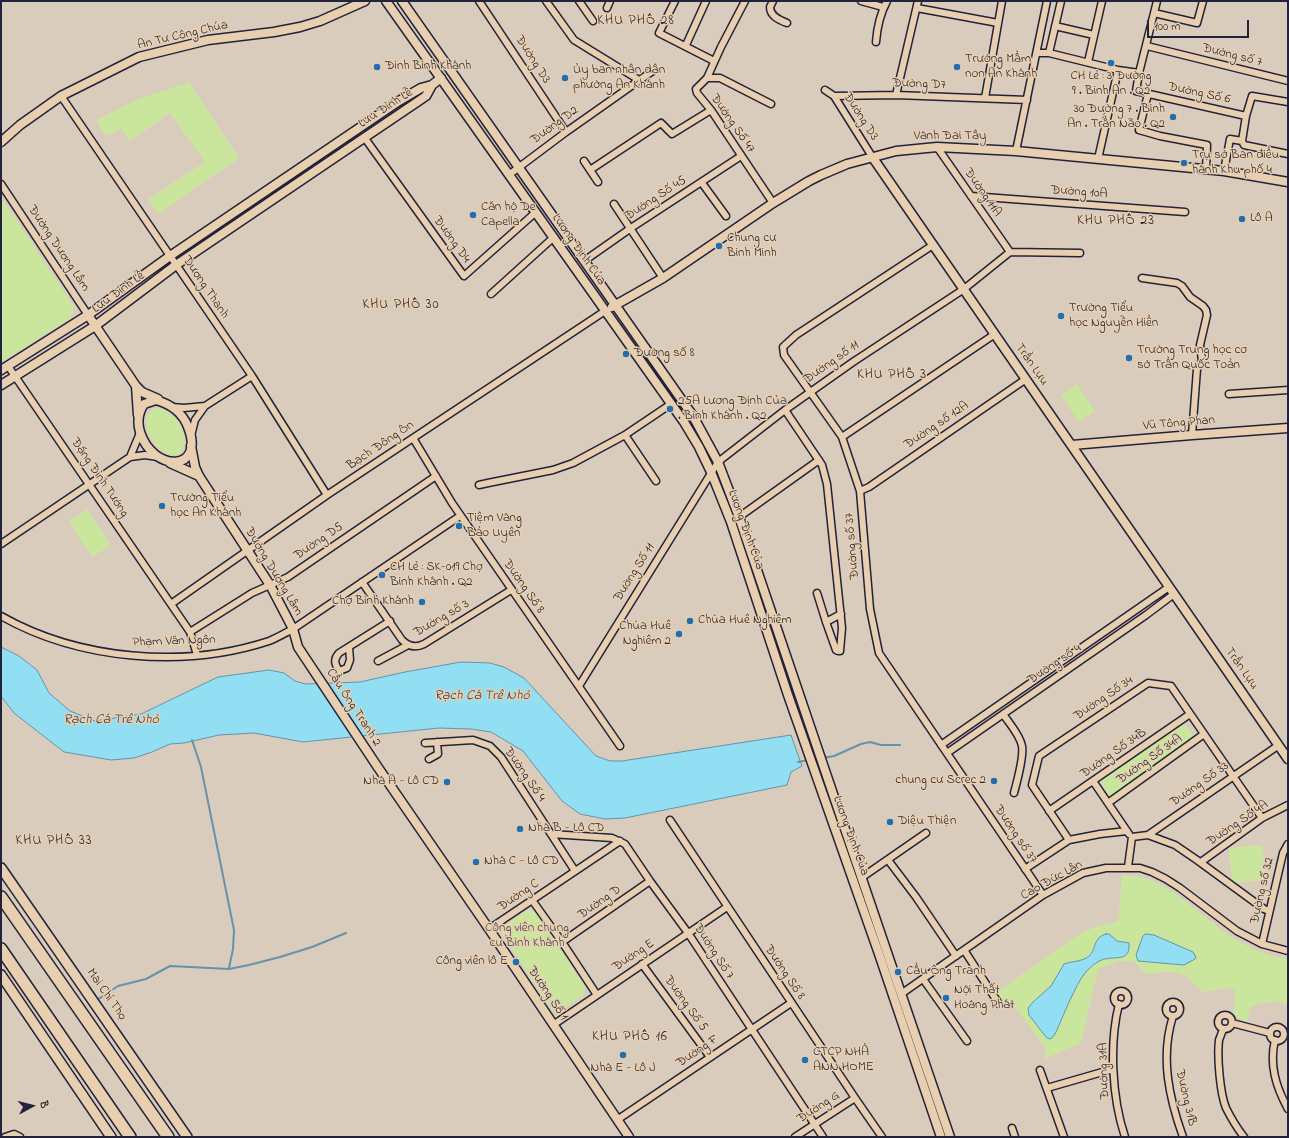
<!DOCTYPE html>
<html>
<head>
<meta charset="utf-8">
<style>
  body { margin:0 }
  #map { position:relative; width:1289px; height:1138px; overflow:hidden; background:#daccbc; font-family:"Indie Flower",sans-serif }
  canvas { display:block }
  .frame { position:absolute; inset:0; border:2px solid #22223b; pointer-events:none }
  .north { position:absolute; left:12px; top:1086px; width:40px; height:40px; -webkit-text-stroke:3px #e7cfaf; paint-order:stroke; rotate:83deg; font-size:11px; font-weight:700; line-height:16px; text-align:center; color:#22223b }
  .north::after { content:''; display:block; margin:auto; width:14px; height:18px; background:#22223b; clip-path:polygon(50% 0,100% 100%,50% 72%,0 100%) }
  .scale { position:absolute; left:1147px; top:20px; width:102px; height:18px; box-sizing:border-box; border:2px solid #22223b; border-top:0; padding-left:5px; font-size:12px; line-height:14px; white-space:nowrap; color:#22223b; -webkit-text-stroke:3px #e7cfaf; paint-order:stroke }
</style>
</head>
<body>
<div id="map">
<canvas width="1289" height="1138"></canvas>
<div class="frame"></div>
<div class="north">B</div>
<div class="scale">100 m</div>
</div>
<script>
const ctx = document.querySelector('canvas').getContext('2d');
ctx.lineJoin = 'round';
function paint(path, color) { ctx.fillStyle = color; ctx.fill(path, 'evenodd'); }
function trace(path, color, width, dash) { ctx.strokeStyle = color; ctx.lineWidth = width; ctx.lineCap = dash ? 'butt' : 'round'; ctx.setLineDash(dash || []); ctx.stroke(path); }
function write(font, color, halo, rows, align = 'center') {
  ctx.font = font + ' "Indie Flower",sans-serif'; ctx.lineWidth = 3; ctx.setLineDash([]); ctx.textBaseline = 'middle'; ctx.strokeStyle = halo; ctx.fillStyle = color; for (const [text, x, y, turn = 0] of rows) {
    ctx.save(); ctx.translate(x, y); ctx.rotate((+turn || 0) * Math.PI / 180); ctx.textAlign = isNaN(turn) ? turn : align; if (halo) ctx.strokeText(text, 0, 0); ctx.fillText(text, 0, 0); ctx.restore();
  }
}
paint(new Path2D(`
  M189,82l50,76 -81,56 -9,-15 56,-37 -35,-49 -40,28 -9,-12 -15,7 -10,-16 45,-22z
  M1,197l73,110 -1,5 -4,7 -68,43z
  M1077,384l18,27 -16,11 -18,-27z
  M155,408c20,0 40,32 23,47 -4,0 -8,0 -12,-2 -14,-6 -31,-36 -11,-45z
  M87,509l24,36 -19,12 -23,-35z
  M1184,723l10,14 -84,59 -10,-14z
  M1262,845l4,35 -34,3 -3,-35z
  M1122,875c39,-1 67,31 97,53 20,15 43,28 69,31v45l-15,-3 -22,5 -4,16 -14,-7 3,-25 -9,-2 -25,4c-17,-22 -28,-22 -55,-18l-14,-13h-15l-20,8 -17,74 -37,16 2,-10 -34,-46 -7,4 -8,-15 84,-59 12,-5 25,-7z
  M529,909l7,3 49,75 -1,8 -24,16 -8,-1 -50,-76 1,-7z`), '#cae69d');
const water = new Path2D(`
  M1,647l18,9 18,14 12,23 21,18 25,10 46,-7 77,-37 51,-7 15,3 11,8 10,3 55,-2 45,-10 56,-10 29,1 14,4 20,11 72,78 14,5h12l169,-26 11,31 -11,6 -4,13 -162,33 -20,1 -25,-5 -18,-13 -39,-50 -32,-19 -20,-3 -32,-1 -136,14 -49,-9 -35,2 -35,8 -14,1 -18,8 -18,6 -23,2 -47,-8 -50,-39 -13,-17z
  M1106,934h3l8,7 12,2c1,19 -11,13 -24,16 -5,1 -11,5 -15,9 -13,10 -27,50 -35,66l-3,4 -3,1 -3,-2 -17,-22 -1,-7 5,-6 18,-16 13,-22c8,-3 18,-2 25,-8 8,-7 3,-18 17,-22z
  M1146,934l8,1 39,17 3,5 -1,2 -11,6 -46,-4 -2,-6 7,-19z`);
paint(water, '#92def2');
trace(water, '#6593a9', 1);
trace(new Path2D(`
  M192,740l9,27 33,163 -1,19 -4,19
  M823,758l11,-2 27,-12 9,-2 11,3h19
  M798,762l11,-2
  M97,1000l21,-14 28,-7 24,-13 59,3 20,-4 31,-8 32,-10 34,-14`), '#6593a9', 2);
const street = new Path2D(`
  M479,1l87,131
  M546,1l28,39 65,40
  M579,1l14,20
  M675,1l-16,32 55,28
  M745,1l-24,46 -14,31 -11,11 1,4 14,17 62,93
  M773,1l-3,6c0,9 9,13 17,16
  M861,1l22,6
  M1157,1l-18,72 -3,18 110,25
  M607,8l3,-7
  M917,8l81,15
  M1154,13l43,10 6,-22
  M1055,26l39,9
  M876,42c1,-14 4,-28 11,-41
  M686,45l20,-44
  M1147,46l141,35
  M1037,53h12l69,17 21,3
  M1049,53l12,-52
  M1088,62l14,-61
  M707,78h13l51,26
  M825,90l9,6 39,62
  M1148,94l-9,36 21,6 47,9 -1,25
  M896,95l22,-94
  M61,96l191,280 75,119
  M834,96l62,-1 131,5
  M985,98l17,-97
  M1288,102l-36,-6 -6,20 -4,25 2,4 44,9
  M364,137l100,139 72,-64
  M937,147l73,105
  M1016,151l31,-150
  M1098,159l20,-89
  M584,161l14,21
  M590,170l71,-47 11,11 39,-24
  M1224,171l6,-32 12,2
  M510,174l56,-42 88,-62
  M702,183l24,33
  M1,184l87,131
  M971,196l214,16
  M614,204l49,74
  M933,245l-137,90 -13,12 1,8 58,82 18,54 10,118 9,44 164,242
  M584,261l47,-33 110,-72
  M1142,278l35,5 5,3 8,11 13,9 3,4 1,5 -7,30 2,16 -5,8 -5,66
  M491,294l63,-57
  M8,366l182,266 7,23
  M1229,394l59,-4
  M172,407l12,1 21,-2 47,-30
  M785,410l37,55 5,19 15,144 -2,23h-2l-2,-1 -10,-28 15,-8
  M625,435l31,46
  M191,436l4,-16 10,-14
  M842,437l153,-103
  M413,438l39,65 168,243
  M130,457l10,-24
  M479,485l9,-2 65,-13 20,-7 52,-28 46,-31
  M860,491l9,-4 157,-108
  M739,517l80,-57
  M1,544l129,-87 15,-2 13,2
  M362,582l40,58c7,7 14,8 22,4l87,-54
  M817,593l9,29
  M171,604l156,-109 278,-184
  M1,616c78,44 183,53 268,25 8,-3 16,-8 24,-12l167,-113
  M190,632l62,-39 36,-16 148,-101
  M349,647l1,13 -3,8 -8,3c-4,-7 -6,-11 0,-18l51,-32
  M378,661l30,-16
  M579,686l139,-224 67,-52 68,-48 111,-73 46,-37 70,1
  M1003,714c6,9 17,21 19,32 2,12 -5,35 -8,47
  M425,743l48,-3 17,6 11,11 74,114
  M941,745l228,-158
  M947,753l199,-138 28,-21
  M429,759l9,-5 -1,-12
  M1093,781l36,53
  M1108,803l96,-69
  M1049,811l141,-97
  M670,820l185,278 27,39
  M551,834l61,4 13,6 25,37 38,52 135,204
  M1148,835l27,10 22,15 67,49 5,2
  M1069,840l-37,-55 7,-29 109,-73 23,3 91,132
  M888,860l28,37 40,59
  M1201,862l61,-44 26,-13
  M1128,867l4,-30 16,-2 131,-90
  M1025,869l44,-29 31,-6 27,-3
  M861,878l65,-45
  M532,900l30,42 35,53
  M489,929l131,-88
  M562,942l88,-61
  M1262,944l21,-91 5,-9
  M964,950l35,54
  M642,964l68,93
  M923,979l44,62
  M1114 998a7 7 0 1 1 14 0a7 7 0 1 1-14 0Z
  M901,994l142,-99 40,-22 23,-5h34l12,4 14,7 14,9 57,43 25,13 26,7
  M1166 1009a7 7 0 1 1 14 0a7 7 0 1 1-14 0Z
  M1119,1004c-10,40 -7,94 6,133
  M1218 1022a7 7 0 1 1 14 0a7 7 0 1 1-14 0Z
  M1173,1016c-13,41 -4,82 10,121
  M1232,1023l38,10
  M553,1025l174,-118
  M1270 1034a7 7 0 1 1 14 0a7 7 0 1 1-14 0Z
  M1223,1029c-1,4 -3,8 -4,11 -2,17 1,53 7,68 5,10 11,20 18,29
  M1275,1040c-6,25 1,47 13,69
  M1040,1070l24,67
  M1047,1088l66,-19
  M617,1120l174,-117
  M1012,1128l3,9
  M5,1137l9,-3 6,3
  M795,1137l60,-39`);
const secondary = new Path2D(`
  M386,1l298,421 15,25 12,25 20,50 57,173 91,259 62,183
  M402,1l291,415 25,46 21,55 94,277 117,343
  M1,142l19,-17 41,-29 78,-39 69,-17 66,-8 26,-5 20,-6 45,-20
  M873,158l415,601
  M612,307l51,-29 110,-75 36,-22 12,-6 26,-11 49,-13 41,-4 79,4 208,20 64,11
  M88,315l48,71 6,6 16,7
  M1,370l87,-55 82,-59 229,-155 22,-13 11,-3 9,-7
  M1,385l94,-59 81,-61 250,-169 6,-11
  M136,386l2,29
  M156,400c14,4 27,13 32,27 18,45 -35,46 -48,5 -3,-10 -2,-19 4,-28z
  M1072,445l120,-10 96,-7
  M191,446l4,21 4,9 71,109 23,44 5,18 79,119 112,163 140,208
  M170,463l29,13`);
const primary = new Path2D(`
  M1,868l186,269
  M1,975l110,162`);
const highway = new Path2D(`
  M1,897l167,240
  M1,949l129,188`);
trace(street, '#22223b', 9);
trace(secondary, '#22223b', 11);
trace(primary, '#22223b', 12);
trace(highway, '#22223b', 14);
trace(street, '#e7cfaf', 6);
trace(secondary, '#e7cfaf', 8);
trace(primary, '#e7cfaf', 9);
trace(highway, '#e7cfaf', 11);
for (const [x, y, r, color] of [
  [1111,63,4,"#1f6fb2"],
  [377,67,4,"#1f6fb2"],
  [957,67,4,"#1f6fb2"],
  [565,78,4,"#1f6fb2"],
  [1173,117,4,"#1f6fb2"],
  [1184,163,4,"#1f6fb2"],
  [473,215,4,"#1f6fb2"],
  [1242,219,4,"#1f6fb2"],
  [719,246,4,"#1f6fb2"],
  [1061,316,4,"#1f6fb2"],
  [626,354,4,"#1f6fb2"],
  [1129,358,4,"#1f6fb2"],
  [670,409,4,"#1f6fb2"],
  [162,506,4,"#1f6fb2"],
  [459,526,4,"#1f6fb2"],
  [382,575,4,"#1f6fb2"],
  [422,602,4,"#1f6fb2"],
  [690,621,4,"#1f6fb2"],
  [679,634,4,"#1f6fb2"],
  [994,781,4,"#1f6fb2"],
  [447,782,4,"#1f6fb2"],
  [890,822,4,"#1f6fb2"],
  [520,829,4,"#1f6fb2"],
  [476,862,4,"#1f6fb2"],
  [516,962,4,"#1f6fb2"],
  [898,972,4,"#1f6fb2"],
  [946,998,4,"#1f6fb2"],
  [623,1055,4,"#1f6fb2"],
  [805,1060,4,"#1f6fb2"]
]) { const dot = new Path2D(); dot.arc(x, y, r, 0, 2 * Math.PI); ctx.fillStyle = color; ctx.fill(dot); trace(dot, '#e7cfaf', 1.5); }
write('13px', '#22223b', '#e7cfaf', [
  ["An Tư Công Chúa",183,36,-13],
  ["Đường số 7",1232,56,14],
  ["Đường D3",532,60,57],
  ["Đường D7",919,85,2],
  ["Đường Số 6",1199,94,12],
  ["Lưu Đình Lễ",386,109,-33],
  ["Đường D3",860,117,57],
  ["Đường Số 47",732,124,55],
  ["Đường D2",555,126,-36],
  ["Vành Đai Tây",950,137],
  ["Đường 11A",982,193,55],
  ["Đường 10A",1079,193,4],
  ["Đường Số 45",656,199,-33],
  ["Đường D4",451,240,54],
  ["Đường Dương Lâm",58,249,56],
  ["Lương Định Của",578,250,55],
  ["Dương Thanh",205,288,56],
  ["Lưu Đình Lễ",119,293,-36],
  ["Đường số 11",832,363,-35],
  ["Trần Lựu",1031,365,55],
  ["Vũ Tông Phan",1179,424,-5],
  ["Đường số 12A",937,426,-34],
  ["Bạch Đông Ôn",381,446,-34],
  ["Đặng Đình Tướng",99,478,56],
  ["Lương Định Của",745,530,70],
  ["Đường D5",319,542,-34],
  ["Đường số 37",853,546,-95],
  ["Đường Dương Lâm",273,572,59],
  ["Đường Số 11",635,573,-58],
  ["Đường Số 8",523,587,55],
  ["Đường số 3",442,619,-30],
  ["Phạm Văn Ngôn",174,642,-2],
  ["Đường số 4",1055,665,-34],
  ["Trần Lựu",1241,669,55],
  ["Đường Số 34",1104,699,-34],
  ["Cầu Ông Tranh 2",353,708,57],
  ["Đường Số 34B",1114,754,-35],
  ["Đường Số 34A",1150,760,-35],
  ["Đường Số 4",524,775,55],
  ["Đường Số 33",1200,785,-35],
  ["Đường Số 4A",1238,824,-34],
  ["Đường số 37",1015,835,56],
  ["Lương Định Của",850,836,70],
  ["Cao Đức Lân",1052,881,-29],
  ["Đường số 32",1263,891,-77],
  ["Đường C",519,896,-34],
  ["Đường D",600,903,-35],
  ["Đường Số 7",713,952,57],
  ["Đường E",634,956,-34],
  ["Đường Số 8",784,973,56],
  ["Đường Số 1",547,994,56],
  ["Mai Chí Thọ",106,995,55],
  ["Đường Số 5",685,1004,54],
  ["Đường F",698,1052,-34],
  ["Đường 31A",1105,1071,-92],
  ["Đường 31B",1185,1098,77],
  ["Đường G",819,1108,-33]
]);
write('13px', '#22223b', '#e7cfaf', [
  ["Trường Mầm",965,60],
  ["non An Khánh",965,75],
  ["Đình Bình Khánh",385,67],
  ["Ủy ban nhân dân",573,71],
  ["phường An Khánh",573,86],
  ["CH Lẻ : 3 Đường",1111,77,"center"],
  ["9 . Bình An . Q2",1111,92,"center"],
  ["30 Đường 7 . Bình",1165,110,"right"],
  ["An . Trần Não . Q2",1165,125,"right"],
  ["Trụ sở Ban điều",1192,156],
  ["hành Khu phố 4",1192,171],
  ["Căn hộ De",481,208],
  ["Capella",481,223],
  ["Lô A",1250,219],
  ["Chung cư",727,239],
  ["Bình Minh",727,254],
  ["Trường Tiểu",1069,309],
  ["học Nguyễn Hiền",1069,324],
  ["Trường Trung học cơ",1137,351],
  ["sở Trần Quốc Toản",1137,366],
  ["Đường số 8",634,354],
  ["25A Lương Định Của",678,402],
  [". Bình Khánh . Q2",678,417],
  ["Trường Tiểu",170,499],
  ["học An Khánh",170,514],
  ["Tiệm Vàng",467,519],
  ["Bảo Uyên",467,534],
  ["CH Lẻ : SK-019 Chợ",390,568],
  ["Bình Khánh . Q2",390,583],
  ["Chợ Bình Khánh",414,602,"right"],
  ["Chùa Huê Nghiêm",698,621],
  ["Chùa Huê",671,627,"right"],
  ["Nghiêm 2",671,642,"right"],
  ["chung cư Screc 2",986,781,"right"],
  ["Nhà A - Lô CD",439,782,"right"],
  ["Diệu Thiện",898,822],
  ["Nhà B - Lô CD",528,829],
  ["Nhà C - Lô CD",484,862],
  ["Công viên lô E",508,962,"right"],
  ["Cầu Ông Tranh",906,972],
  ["Nội Thất",954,991],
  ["Hoàng Phát",954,1006],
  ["CTCP NHÀ",813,1053],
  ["ANN HOME",813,1068],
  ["Nhà E - Lô J",623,1069,"center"]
], 'left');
write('13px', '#3b3f4a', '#e7cfaf', [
  ["Công viên chung",527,929],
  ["cư Bình Khánh",527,944]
]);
ctx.letterSpacing = '1px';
write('14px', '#22223b', '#e7cfaf', [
  ["KHU PHỐ 28",636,22],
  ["KHU PHỐ 23",1116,222],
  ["KHU PHỐ 30",401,306],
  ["KHU PHỐ 3",892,376],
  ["KHU PHỐ 33",54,842],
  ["KHU PHỐ 16",630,1038]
]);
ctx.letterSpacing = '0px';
write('italic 14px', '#333e56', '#e7cfaf', [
  ["Rạch Cá Trê Nhỏ",482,697],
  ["Rạch Cá Trê Nhỏ",111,721]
]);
</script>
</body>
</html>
